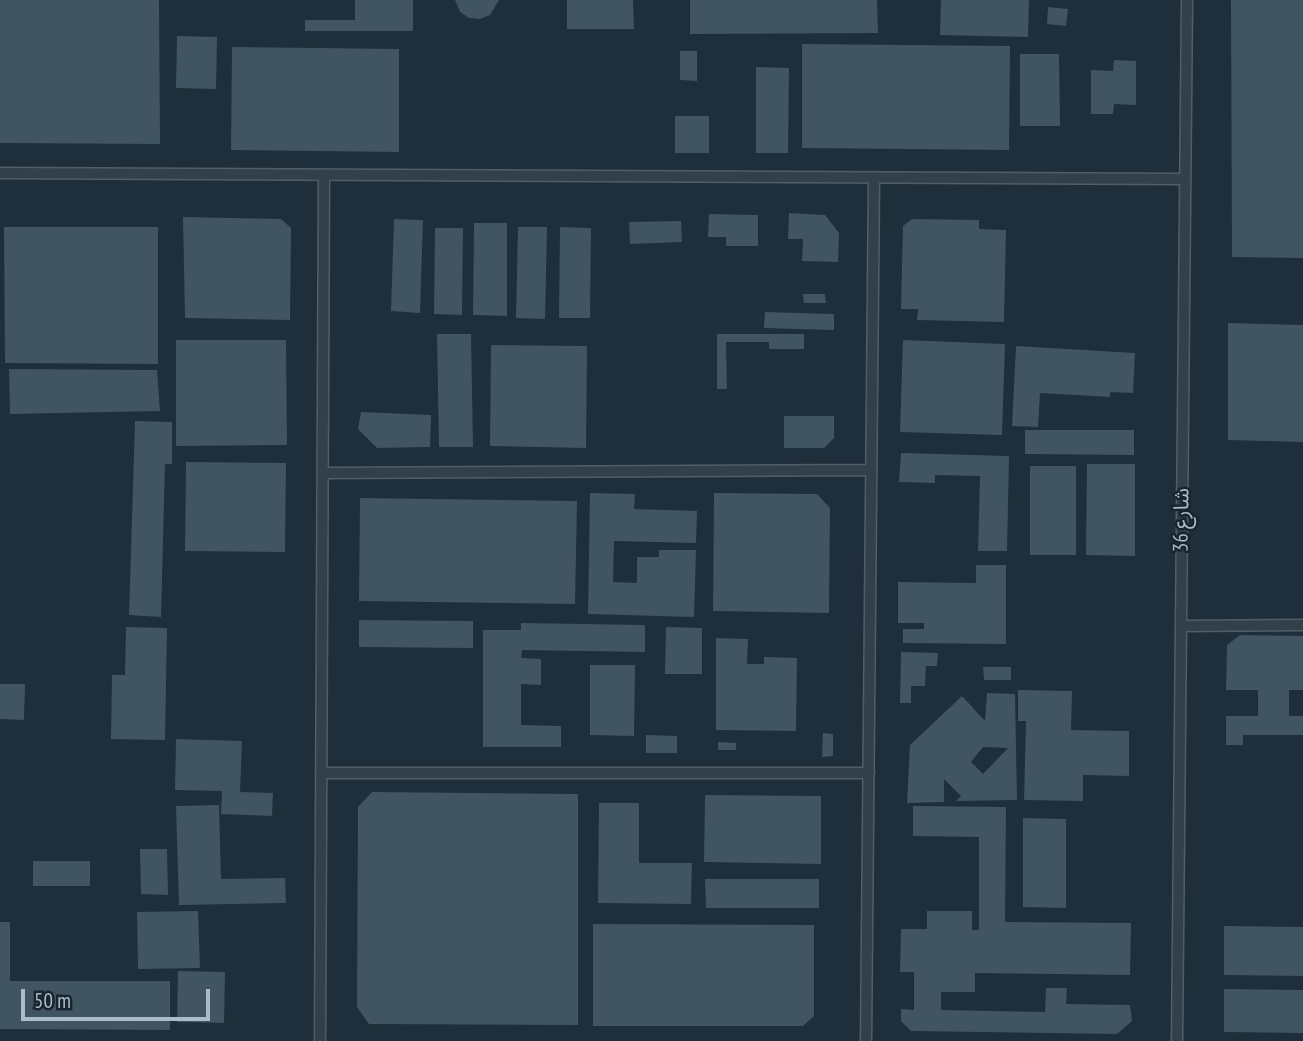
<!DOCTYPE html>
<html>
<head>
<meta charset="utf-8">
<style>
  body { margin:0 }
  #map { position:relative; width:1303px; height:1041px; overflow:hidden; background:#1e2e3a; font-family:"PT Sans Narrow",sans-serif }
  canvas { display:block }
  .scale { position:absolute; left:21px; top:989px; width:189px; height:32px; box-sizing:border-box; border:4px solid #acbbc7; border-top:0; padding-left:9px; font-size:21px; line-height:24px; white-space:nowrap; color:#acbbc7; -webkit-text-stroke:5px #18252e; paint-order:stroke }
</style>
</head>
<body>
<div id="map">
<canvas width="1303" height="1041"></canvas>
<div class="scale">50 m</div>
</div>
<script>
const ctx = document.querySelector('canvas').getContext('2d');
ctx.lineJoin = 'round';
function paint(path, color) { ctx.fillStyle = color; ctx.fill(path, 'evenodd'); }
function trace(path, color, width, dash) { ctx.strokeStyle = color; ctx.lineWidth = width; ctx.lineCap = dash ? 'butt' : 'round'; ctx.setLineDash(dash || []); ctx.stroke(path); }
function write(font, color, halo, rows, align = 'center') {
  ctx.font = font + ' "PT Sans Narrow","Noto Sans Arabic",sans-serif'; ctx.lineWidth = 5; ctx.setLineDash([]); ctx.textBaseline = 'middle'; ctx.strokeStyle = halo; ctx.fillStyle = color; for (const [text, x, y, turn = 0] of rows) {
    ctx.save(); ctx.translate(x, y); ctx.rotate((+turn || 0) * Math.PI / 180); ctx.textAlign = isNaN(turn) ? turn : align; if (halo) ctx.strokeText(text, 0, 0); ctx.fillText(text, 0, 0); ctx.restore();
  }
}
paint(new Path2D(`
  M0,0h159l1,144 -160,-1z
  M355,0h58v31h-108v-11h50z
  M455,0h44l-9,15 -10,4 -11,-1 -9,-6z
  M567,0h66l1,29h-67z
  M690,0h187l1,33 -188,1z
  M941,0h88l-1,37 -88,-2z
  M1231,0h72v258l-71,-1z
  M1048,7l20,2 -2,17 -19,-2z
  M177,36l40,1 -1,52 -40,-1z
  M802,44l208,2 -1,104 -207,-2z
  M232,47l167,2v103l-168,-2z
  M680,51h17v30l-17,-1z
  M1020,54h39l1,72h-40z
  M1114,60l22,1v44l-22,-1 -1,10h-22v-44l22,1z
  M756,67l33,1 -1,85h-32z
  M675,116h34v37h-34z
  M789,213l36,2 14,18 -1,29 -36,-1 1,-22h-15z
  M709,214l49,1v31h-32v-9h-18z
  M183,217l98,2 10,9 -1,92 -105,-2z
  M394,219l29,1 -3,93 -29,-2z
  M912,219l67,1v9l27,1 -2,92 -87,-2 1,-11h-17l2,-83z
  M681,221l1,21 -52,2 -1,-22z
  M474,223h33v93l-34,-1z
  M4,227h154v137l-153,-1z
  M518,227h29l-2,92 -29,-1z
  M560,227l31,1 -1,90h-31z
  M435,228h28l-1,87 -28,-1z
  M803,294h22l1,9h-22z
  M765,312l69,2v16l-70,-2z
  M1228,323l75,2v117l-75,-2z
  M437,334h34l2,113h-34z
  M717,334h87v15h-35v-7h-43l1,47h-10z
  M176,340h110l1,105 -111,1z
  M903,340l102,4 -3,91 -102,-3z
  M491,345l96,1 -1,102 -96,-2z
  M1016,346l119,7 -2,40 -23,-1v5l-70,-4 -2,34 -26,-1z
  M9,369l148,1 3,41 -150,3z
  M361,412l70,3 -1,32 -53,1 -19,-19z
  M784,416h50v22l-10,10h-40z
  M135,421l37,1v42h-7l-4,153 -32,-2z
  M1025,430h109v25l-109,-1z
  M901,453l108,3 -2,95h-29l2,-75 -45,-1v8l-36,-1z
  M186,462l100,1 -1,89 -100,-1z
  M1087,464h48v92l-49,-1z
  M1030,466h46v89h-46z
  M590,493l45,1 -1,15 63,2 -1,32 -82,-2 -1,41 24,1v-26h22v-7h37l-2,67 -106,-3z
  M714,493l103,1 13,14 -1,105 -116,-2z
  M360,498l217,3 -2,103 -216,-3z
  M976,565h30v79l-103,-1v-14h21v-6h-26v-41l78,1z
  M359,620l114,1v27l-114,-1z
  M521,623l124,2v27l-123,-2 -1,8 20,1v26l-20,-1v41l40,1v21h-78v-117h38z
  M126,627l41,1 -2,112 -54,-1 1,-64h13z
  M666,627l36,1v46h-37z
  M1240,635l63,1v54h-14v26h14v19h-60v10h-17v-29h32v-26h-32l1,-45z
  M716,638l32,1 -1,25h17v-7l33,1 -1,73 -80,-1z
  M901,652l37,1 -1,13h-11l-1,20h-14v17h-11z
  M590,665h45l-1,71 -44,-1z
  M983,667h28v13h-27z
  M0,684h25l-1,36 -24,-1z
  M1018,690l54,1 -1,39 58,1v45l-46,-1v26l-59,-1 2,-79h-8z
  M987,693l28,1 2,106 -61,1 5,-5 -17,-17v23l-37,1 3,-58 52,-49 23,25zM983,747l25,1 -25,26 -12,-12z
  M823,733l10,1v22l-11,1z
  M646,735l31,1v17h-31z
  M176,739l66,2 -2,51 33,1 -1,23 -51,-2 1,-23 -47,-1z
  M718,742l18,1v7h-18z
  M372,792l206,2v231l-209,-1 -12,-17 1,-200z
  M705,795l116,1v68l-117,-2z
  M599,803h40v60h53l-1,41 -93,-1z
  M219,805l2,74 64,-1 1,25 -107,2 -3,-99z
  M913,806l93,1 -1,115 126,1 -1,52 -155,-2v19h-34v18l104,2 1,-24h21l-1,16 64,1 2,16 -15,13 -206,-3 -10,-10v-12l13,1v-38h-14l1,-43h26v-18h45v19h7v-93l-66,-1z
  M1023,818l43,1v89l-43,-1z
  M140,849h27l1,46 -27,-1z
  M33,861h57v25h-57z
  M705,879h114v29h-113z
  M198,911l2,57 -62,1 -1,-57z
  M0,922h10v59h160v49l-170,-1z
  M593,924l221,1v91l-11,10h-210z
  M1224,926l79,1v49l-79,-1z
  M178,971l47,1 -1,51 -47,-1z
  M1224,989l79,1v43l-79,-1z`), '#415462');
const service = new Path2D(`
  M0,173l1185,6
  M323,473l548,-3
  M1181,626l122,-1
  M321,773h548
  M320,1041l4,-866
  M866,1041l8,-863
  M1177,1041l10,-1041`);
trace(service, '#505e68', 13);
trace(service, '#32404a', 10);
write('21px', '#acbbc7', '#18252e', [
  ["شارع 36",1182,520,-89]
]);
</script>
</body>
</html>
